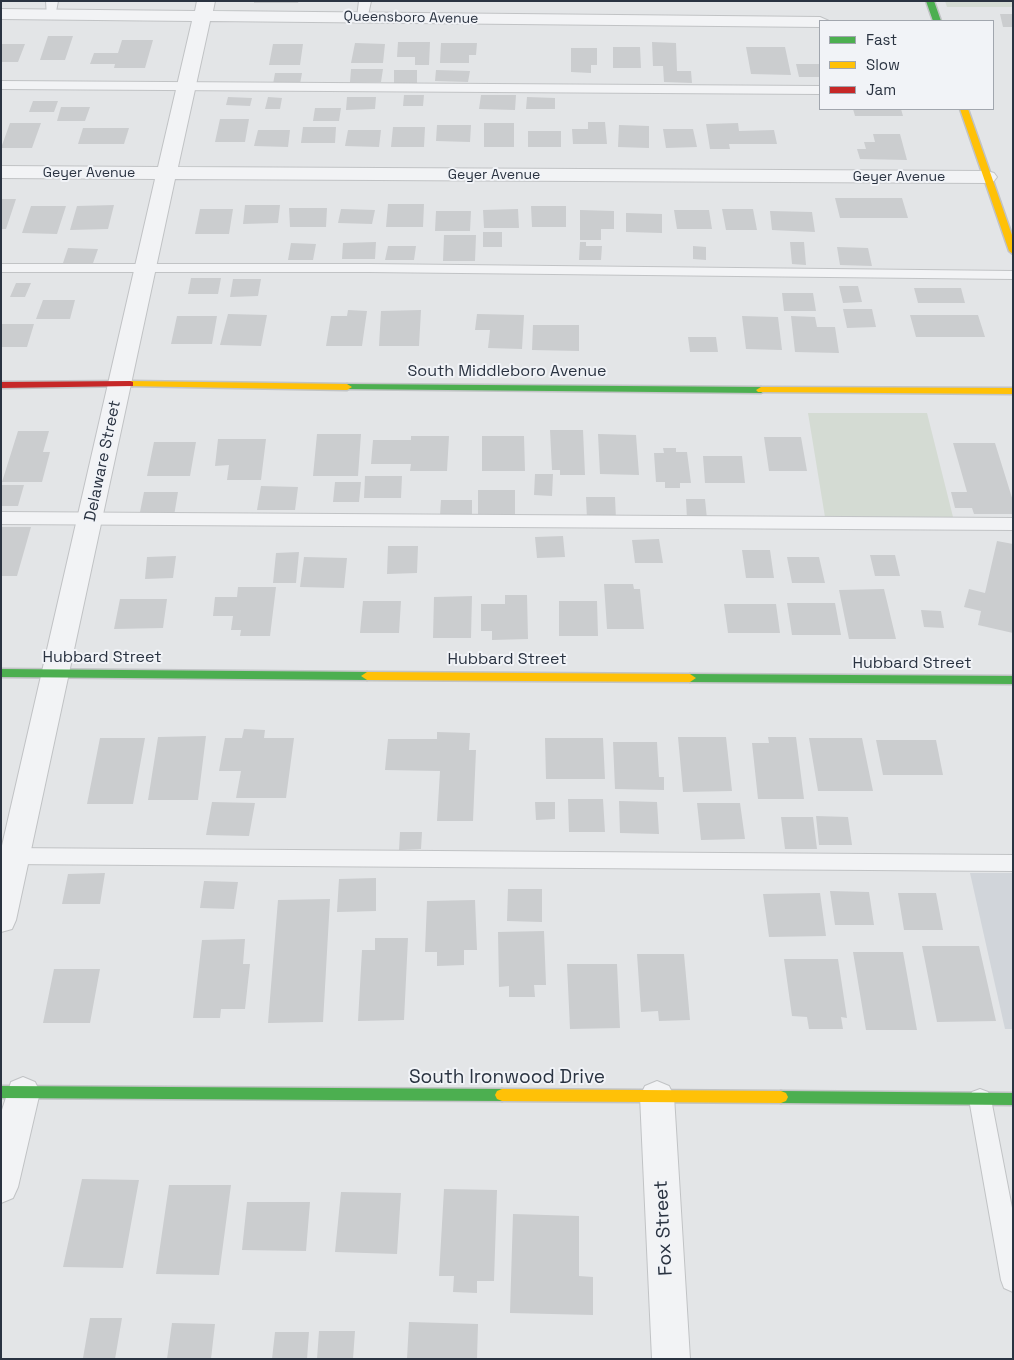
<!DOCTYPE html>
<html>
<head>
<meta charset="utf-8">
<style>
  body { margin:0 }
  #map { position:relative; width:1014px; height:1360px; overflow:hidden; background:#e3e5e7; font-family:"Space Grotesk",sans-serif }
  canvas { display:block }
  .frame { position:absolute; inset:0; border:2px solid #2a3341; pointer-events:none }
  .legend { position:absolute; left:819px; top:20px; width:175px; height:90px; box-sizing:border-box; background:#f1f3f7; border:1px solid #a1a6ae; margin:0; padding:6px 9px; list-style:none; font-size:15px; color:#2a3341 }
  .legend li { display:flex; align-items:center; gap:10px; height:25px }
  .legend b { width:25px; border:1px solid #a1a6ae }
</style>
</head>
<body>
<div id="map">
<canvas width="1014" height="1360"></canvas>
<div class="frame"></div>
<ul class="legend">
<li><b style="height:6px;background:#4caf50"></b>Fast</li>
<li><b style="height:6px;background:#ffc107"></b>Slow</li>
<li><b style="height:6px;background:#c62828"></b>Jam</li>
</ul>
</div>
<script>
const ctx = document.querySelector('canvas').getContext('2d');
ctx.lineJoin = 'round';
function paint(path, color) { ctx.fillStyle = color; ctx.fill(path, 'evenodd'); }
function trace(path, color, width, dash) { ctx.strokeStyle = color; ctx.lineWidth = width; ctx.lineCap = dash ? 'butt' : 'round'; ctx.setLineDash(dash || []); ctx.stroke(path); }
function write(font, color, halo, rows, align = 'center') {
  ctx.font = font + ' "Space Grotesk",sans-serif'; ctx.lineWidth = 4; ctx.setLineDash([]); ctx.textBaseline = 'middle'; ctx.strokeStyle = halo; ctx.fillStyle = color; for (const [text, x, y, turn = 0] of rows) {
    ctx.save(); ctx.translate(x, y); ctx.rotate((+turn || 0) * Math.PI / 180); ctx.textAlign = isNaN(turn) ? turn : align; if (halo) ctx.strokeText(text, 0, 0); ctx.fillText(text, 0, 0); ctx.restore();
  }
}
paint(new Path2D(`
  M970,873h43v156h-8z`), '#d1d5da');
paint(new Path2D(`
  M945,1h68v6h-66z
  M808,413h119l26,104h-128z`), '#d4dbd3');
paint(new Path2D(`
  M254,1h45l-1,2h-44z
  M1000,14h13v13h-10z
  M48,36h25l-8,24h-25z
  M122,40h31l-8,28h-31l1,-4h-25l4,-11h24z
  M398,42h32l-1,23h-14v-8h-18z
  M652,42l24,1 1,28h14l1,12 -28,-1 -1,-16h-10z
  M355,43l30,1 -2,19h-32z
  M441,43h36l-1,12h-7v8h-29z
  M1,44h24l-7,18h-17z
  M273,44h30l-3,21h-31z
  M613,47h27l1,21h-28z
  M746,47h39l6,28 -40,-1z
  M571,48h26v17h-6v8l-20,-1z
  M796,64h23l1,13h-21z
  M351,69h32l-2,13h-31z
  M394,70h23v14h-23z
  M436,70l34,1 -2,11 -33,-1z
  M275,73h27l-2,11h-27z
  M404,95h20l-1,11h-20z
  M481,95h35l-1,15 -36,-1z
  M228,97l24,1 -2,8 -24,-1z
  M268,97l14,1 -2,11h-15z
  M347,97h29l-1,12 -29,1z
  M527,97l28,1v11h-29z
  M33,101h25l-4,11h-25z
  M61,107h29l-5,14h-28z
  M315,108h26l-2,13h-26z
  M853,109h48l2,7h-48z
  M220,119h29l-4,23h-30z
  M588,122h17l2,22h-34l-1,-15h16z
  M10,123h31l-9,25h-31z
  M484,123h30v24h-30z
  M738,123l1,8 35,-1 3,14h-48l1,5h-20l-4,-25z
  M437,125h34l-1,17 -34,-1z
  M619,125l30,1v22l-31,-1z
  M303,127h33l-1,16h-34z
  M393,127h32l-1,20h-33z
  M83,128h46l-5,16h-46z
  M663,129h30l4,18 -31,1z
  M258,130h32l-2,17 -34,-1z
  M348,130h33l-2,17 -34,-1z
  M528,131h33v16h-33z
  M873,134h27l7,26 -47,-1 -3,-10h9l-2,-7h11z
  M835,198h67l6,20h-68z
  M1,199h15l-10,30h-5z
  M388,204h36l-1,23h-37z
  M114,205l-6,24 -38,1 7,-24z
  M245,205h35l-2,18 -35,1z
  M31,206h35l-9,28 -35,-1z
  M531,206h35v21h-34z
  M289,208h38l-1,19h-36z
  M200,209h33l-4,25h-34z
  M341,209l34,1 -3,14 -34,-1z
  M518,209l1,19h-35l-1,-18z
  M722,209h31l4,21h-31z
  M580,210l34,1v18h-13v11h-21z
  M674,210h35l3,19h-35z
  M436,211h35l-1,20h-35z
  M770,211l42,1 3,20 -43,-2z
  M626,213l36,1v19l-36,-1z
  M483,232h19v15h-19z
  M444,235h32l-1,26h-32z
  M376,242l-1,17h-33l1,-16z
  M580,242h6v4h16l-1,14h-22z
  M790,242h14l2,23 -14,-1z
  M291,243l25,1 -3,16h-25z
  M388,246h28l-2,14h-29z
  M693,246l13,1v13l-13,-1z
  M837,247l31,1 4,18 -32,-1z
  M68,248l30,1 -6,17h-30z
  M191,278h30l-3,16h-30z
  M233,279h28l-3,17 -28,1z
  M16,283h15l-6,14h-15z
  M839,286h19l4,16 -19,1z
  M914,288h47l4,15h-47z
  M782,293h31l3,18h-32z
  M43,300h32l-5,19h-34z
  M843,309h29l4,18 -29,1z
  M348,310l19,1 -5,35h-36l5,-30h16z
  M421,310l-2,36h-40l2,-35z
  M228,314l39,1 -6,31 -41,-1z
  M477,314l47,1 -2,34 -34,-1 2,-18h-15z
  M910,315h68l7,22h-69z
  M177,316h40l-5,28h-41z
  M742,316l36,1 4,33 -36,-1z
  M791,316l24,1 2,10h18l4,26 -44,-1z
  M1,324h33l-7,23h-26z
  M533,325h46v26l-47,-1z
  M688,337h28l2,15h-28z
  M550,430h33l2,45h-25v-5h-8z
  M18,431h31l-6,21h7l-8,30h-40z
  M317,434h44l-3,42h-45z
  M598,434l38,1 3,40 -39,-1z
  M411,436h38l-2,35h-37l1,-7h-40l2,-24h38z
  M482,436h42l1,35h-43z
  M764,437h37l6,34h-38z
  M218,439h48l-5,41h-34l2,-15 -14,1z
  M154,442h42l-6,34h-43z
  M953,443h42l18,58v13h-39l-2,-6h-17l-4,-16h16z
  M663,448h13v4h11l4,31h-11v5h-15v-6h-9l-2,-29h10z
  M703,456h39l3,27h-40z
  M535,474h18l-1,22 -18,-1z
  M365,476h37l-1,22h-37z
  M335,482h26l-2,20h-26z
  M1,485h23l-6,21h-17z
  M261,486l37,1 -3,23h-38z
  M478,490h37v27h-37z
  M144,492h34l-4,24 -35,1z
  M586,497h29l1,22h-29z
  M686,499h19l2,20h-20z
  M441,500h31v16h-32z
  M1,527h30l-14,49h-16z
  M563,536l2,21 -28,1 -2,-21z
  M659,539l4,24h-28l-3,-23z
  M997,541l16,3v89l-35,-8 3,-14 -17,-4 5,-18 16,4z
  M388,546h30l-1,27 -30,1z
  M742,550h28l4,28h-28z
  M299,552l-3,31h-23l3,-30z
  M870,555h25l5,21h-25z
  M176,556l-3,22 -28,1 2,-22z
  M304,557l43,1 -3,30 -44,-1z
  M787,557h32l6,26h-33z
  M604,584h29l1,5h6l4,40h-37z
  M238,587h38l-6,49h-30l1,-6h-10l2,-14h-20l2,-19h22z
  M884,589l12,50h-47l-10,-49z
  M505,595h22l1,44 -36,1v-9h-11v-27h24z
  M472,596l-1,42h-38l1,-41z
  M120,599h47l-4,29 -49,1z
  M363,601h38l-2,32h-39z
  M559,601h38l1,35h-39z
  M787,603h48l6,32h-49z
  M724,604h52l4,29h-52z
  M921,610l20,1 3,17 -20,-1z
  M244,729l21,1 -1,8h30l-8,60h-50l5,-27h-22l6,-33h17z
  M437,732l33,1 -1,17h7l-3,71h-36l3,-50 -55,-1 3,-31h49z
  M206,736l-8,64h-50l10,-63z
  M678,737h48l6,54 -49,1z
  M768,737h28l8,62h-46l-6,-56h17z
  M100,738h45l-12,66h-46z
  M545,738h58l2,41h-59z
  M809,738h53l11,53h-55z
  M876,740h60l7,35h-60z
  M613,742h44l2,35h5v13l-49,-1z
  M568,799h35l2,33h-36z
  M619,801l38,1 2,32 -39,-1z
  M212,802l43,1 -6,33 -43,-1z
  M535,802h20v17l-19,1z
  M697,803h43l5,36 -44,1z
  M816,816l32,1 4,28h-33z
  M781,817h32l4,32h-32z
  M400,832h22l-1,17 -22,1z
  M105,873l-5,31h-38l6,-30z
  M376,878v33l-39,1 2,-33z
  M204,881l34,1 -4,27 -34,-1z
  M508,889h34v33l-35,-1z
  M830,891l39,1 5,33h-39z
  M820,893l6,43 -57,1 -6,-43z
  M898,893h38l7,37h-39z
  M330,899l-7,123 -55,1 10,-123z
  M475,900l2,50h-13v15l-27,1v-14h-12l2,-51z
  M544,931l2,54h-12l1,12h-26v-11l-10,1 -1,-55z
  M375,938h33l-4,82 -46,1 4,-71h13z
  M245,939l-2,25h7l-5,45h-24l-1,9h-27l9,-78z
  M922,946h57l17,75 -59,1z
  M853,952h50l14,78h-51z
  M637,954h47l6,66 -31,1 -1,-10 -17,1z
  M784,959h54l9,59 -6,-1 2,12h-34l-2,-12 -15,-1z
  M567,964h50l3,64 -50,1z
  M54,969h46l-10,54h-47z
  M82,1179l57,1 -16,88 -60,-1z
  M169,1185h62l-12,90 -63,-1z
  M444,1189l53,1 -3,91h-17v12l-24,-1 1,-16h-15z
  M341,1192l60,1 -4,61 -62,-2z
  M247,1202h63l-4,49 -64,-1z
  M513,1214l66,2v60l14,1v38l-83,-2z
  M90,1318h32l-7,41 -32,-1z
  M409,1322l69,2 -1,35h-70z
  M172,1323l43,1 -4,35h-44z
  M319,1331h36l-2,28h-36z
  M275,1332h34l-2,27h-35z`), '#cbcdcf');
const lane = new Path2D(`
  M46,1h12l-3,16h-8z
  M359,1h12l-4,19h-8l-2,-3z
  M1,81l819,5v8l-819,-5z
  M1,264h368l644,7v8l-644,-7h-368z
  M1,512l1012,6v12l-1012,-6z
  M4,848l1009,7v16l-1009,-7 -3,-1v-14z
  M980,1089l8,3 3,7 22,114v79l-9,-4 -3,-8 -32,-181 3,-7z`);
const street = new Path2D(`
  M197,1h18l-2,10 607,6 9,4h-9v6l-610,-6 -32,146 809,4 7,2 3,4 -3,4 -7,2 -812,-4 -159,741 -4,9 -11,3v-82l154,-671 -154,-1v-12l157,1 34,-146 -191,-2v-10l194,2z
  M23,1077l12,5 5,10 -22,95 -5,11 -12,5v-90l10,-31z
  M657,1081l12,5 5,10 16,263h-38l-12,-263 5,-10z`);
const fast = new Path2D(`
  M926,1h8l7,20h-8z
  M347,384l414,3 5,3 -5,3 -417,-4 -2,-2z
  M1,669l366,3 6,4 -6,4 -366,-3z
  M690,674l323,2v8l-323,-2 -6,-4z
  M1,1086l501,3 5,2 2,4 -2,4 -5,2 -501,-3z
  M781,1091l232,2v12l-232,-2 -5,-2 -2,-4 2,-4z`);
const slow = new Path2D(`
  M960,109h8l45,129v16l-4,-3z
  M130,381l217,3 5,3 -5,3 -220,-4v-4z
  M761,387l252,1v6l-255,-2 -2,-2z
  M367,672l323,2 6,4 -6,4 -323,-2 -6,-4z
  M502,1089l279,2 5,2 2,4 -2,4 -5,2 -279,-2 -5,-2 -2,-4 2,-4z`);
const jam = new Path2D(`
  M130,381l3,1v4l-132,2v-6z`);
trace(lane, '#c1c3c5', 2);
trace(street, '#c1c3c5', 2);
trace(fast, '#c1c3c5', 3);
trace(slow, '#c1c3c5', 3);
trace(jam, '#c1c3c5', 3);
paint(lane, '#f2f3f5');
paint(street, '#f2f3f5');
paint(fast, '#4caf50');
paint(slow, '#ffc107');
paint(jam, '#c62828');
write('14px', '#2a3341', '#f1f3f7', [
  ["Queensboro Avenue",411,18,1],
  ["Geyer Avenue",89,173],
  ["Geyer Avenue",494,175],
  ["Geyer Avenue",899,177]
]);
write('16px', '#2a3341', '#f1f3f7', [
  ["South Middleboro Avenue",507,372],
  ["Delaware Street",103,461,-78],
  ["Hubbard Street",102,658],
  ["Hubbard Street",507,660],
  ["Hubbard Street",912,664]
]);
write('19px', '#2a3341', '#f1f3f7', [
  ["South Ironwood Drive",507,1078],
  ["Fox Street",664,1228,-93]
]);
</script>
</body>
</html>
